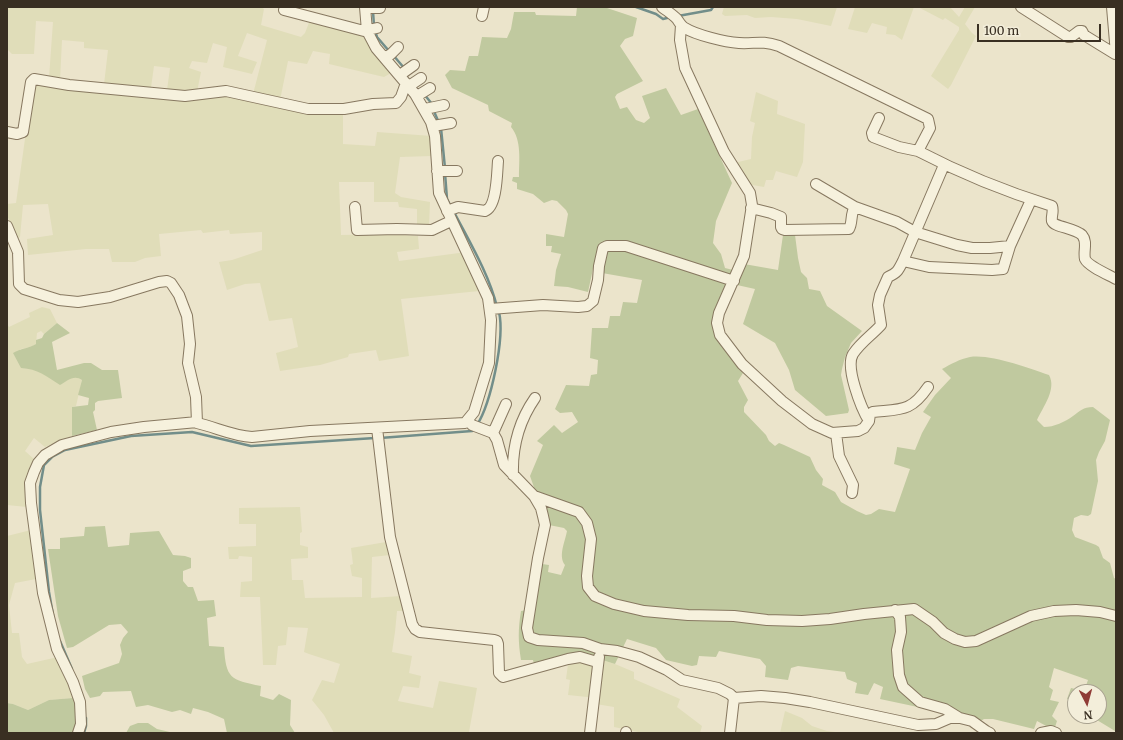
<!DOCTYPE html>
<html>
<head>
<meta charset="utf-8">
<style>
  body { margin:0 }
  #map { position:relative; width:1123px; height:740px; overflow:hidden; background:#ebe4cb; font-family:Merriweather,serif }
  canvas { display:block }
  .frame { position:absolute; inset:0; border:8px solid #392f22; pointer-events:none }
  .north { position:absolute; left:1067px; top:684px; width:40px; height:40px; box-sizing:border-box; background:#f3eeda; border:1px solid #a9a290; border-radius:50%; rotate:174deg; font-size:11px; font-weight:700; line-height:16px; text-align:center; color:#392f22 }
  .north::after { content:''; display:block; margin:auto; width:14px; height:18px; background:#903c36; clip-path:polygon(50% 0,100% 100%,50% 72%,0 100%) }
  .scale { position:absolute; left:977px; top:24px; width:124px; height:18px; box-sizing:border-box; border:2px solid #392f22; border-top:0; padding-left:5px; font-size:12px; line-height:14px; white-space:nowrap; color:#392f22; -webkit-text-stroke:3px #f3eeda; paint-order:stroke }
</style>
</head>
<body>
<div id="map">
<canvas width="1123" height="740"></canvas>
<div class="frame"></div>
<div class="north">N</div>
<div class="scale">100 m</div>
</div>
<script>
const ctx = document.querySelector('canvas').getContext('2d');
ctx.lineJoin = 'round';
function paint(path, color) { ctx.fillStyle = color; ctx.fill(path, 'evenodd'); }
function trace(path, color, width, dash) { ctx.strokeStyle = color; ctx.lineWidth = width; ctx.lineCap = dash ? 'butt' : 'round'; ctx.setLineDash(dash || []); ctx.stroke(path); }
paint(new Path2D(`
  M7,7h254l3,2 -3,16 40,12 4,-4 5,-13 63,13 18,40 -7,4 -55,-13 1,-10 -17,-3 -6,13 -19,-3 -9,44 64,8v31l32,2 2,-14 55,4v20l-32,1 -5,36 6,4 29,5 -1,24 -12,2v-19l-18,-2 -1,-5h-24v-20h-35l2,53 49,-1 28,2 1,13 -22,3 2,9 60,-8 10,-4 10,42 -78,8 8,57 -30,5 -3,-11 -27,4 -1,3 -28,8 -40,6 -4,-18 22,-6 -6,-29 -23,3 -9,-38 -15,1 -18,6 -8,-28 13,-2 30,-10v-18l-32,2 -1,-4 -26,3 -2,-3 -42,4 2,22 -16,2 -10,4h-23l-3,-13h-23l-58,6 -1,-16 26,-4 -5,-31 -25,1 -3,32 -3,2 -10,-24v-11l9,-1 16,-114 3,-6 68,10 5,-43 -24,-2v-6l-22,-2 -2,41 -11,-3 4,-56 -17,-1 -2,33h-22l-5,-5zM247,33l20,7 -15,58 -47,-4 -55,1 4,-29 16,2 -3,22 30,2 4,-20 -12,-4 3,-7 15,2 6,-20 14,4 -4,20 29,7 5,-12 -19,-6z
  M724,7h113l-6,19 -34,-7 -26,-2 -16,1 -8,-3 -22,1 -3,-2z
  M855,7h59l-12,33 -7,-5 -9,-1 1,-7 -15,-4 -5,10 -19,-4z
  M918,7h32l9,10 6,-10h10l-10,17 7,9 4,3 -25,49 -3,4 -17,-13 28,-46v-3l-14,-9 -2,2z
  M756,92l22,9 -1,13 28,10 -2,38 -6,15 -21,-6 -3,9h-7l-2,7 -17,-3 -13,-21 17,-4 1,-22 3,-14 -5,-2z
  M42,307l8,2 7,14 -13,11 -3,-3 -4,2 -1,11 -7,4 -9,1 1,19 12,1 11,5 34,3 4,3 -6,26 -4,1v29l-27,11 -11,-9 -9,13 10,9 -8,47 -20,-2v-181l2,3 21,-10 -1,-4z
  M300,507l2,25 -2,1v12l8,2v11l-17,1 1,21h11l2,18 57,-1v-19l-10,-2 -2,-11 3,-1 -2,-16 35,-6 4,13 -18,2 -1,41 30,-2 3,15h-7l-2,21 -3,20 20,4 -3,17 12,3 -2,12 -16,-2 -5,15 35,7 6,-27 38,7 -8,44 3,1h-138l-10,-18 -12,-15 10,-20 12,3 6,-19 -31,-10 -5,-2 4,-24 -20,-1 -2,18 -8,1 -2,19h-13l-3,-68h-20l1,-15 11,-1v-24l-13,-1 -1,3h-9l-1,-12 28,-1v-22h-17v-16z
  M31,530l5,49 -21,4 -6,22 3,28h7l3,24 5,7 31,-7 15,41 -24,2 -21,10 -15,-6 -6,-1v-167z
  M569,657h24l22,7 19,8v7l46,20 -3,8 25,19 -2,7h-57l-29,-6v-20l-18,-3 1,-6 -29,-3 2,-15 -4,-1z
  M785,711l17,7 10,8 15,5 16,2h-63z`), '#e0ddb9');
paint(new Path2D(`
  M577,7h27l33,11 -4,18 -8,3 -5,7 23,35 -26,13 -2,3 5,12 7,-2 9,13 8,3 6,-5 -8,-22 24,-8 15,27 17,-6 34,74 -16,38 -3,22 8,11 4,14 8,2 -20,49 3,20 27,34 -5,8 10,19 -4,7v5l22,23 3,6 6,5 4,-3 5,2 26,12 6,13 7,9 -1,6 13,7 6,10 16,9 9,4 5,-1 8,-5 16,3 15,-43 -16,-5 3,-16v-1l18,3 7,-17 9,-16 -8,-5 12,-17 16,-17 -9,-9c9,-5 18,-10 28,-12 22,-3 57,11 79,18 8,14 -6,32 -12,45l7,7c10,0 21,-5 29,-11 7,-5 10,-9 20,-9l17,13 -5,21 -6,11 -3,8 2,21 -7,33 -3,2 -7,-1 -7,3 -2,12 3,7 21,8 3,2 4,11 7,5 4,15 2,1v154l-1,-2 -23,-14 7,-1v-24h-24v11l-8,-4 4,-11 13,3 4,-11 -34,-12 -5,19 4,3 -3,10 9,2 -7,14 5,5 -2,6 -5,1 -13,-7 -3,8 -41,-10h-9l-5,3 -33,-9 -66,-14 3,-12 -9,-4 -6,12 -13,-2 2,-10 -10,-4 -2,-7 -47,-6 -7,2 -3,12 -23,-3 1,-11 -6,-7 -41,-8 -3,6 -17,-1 -2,9 -5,1 -26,-6 -10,-12 -29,-9 -12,25 -22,-7 -59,7 -1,-4h-12c-3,-18 -3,-31 0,-49l6,-1 8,-47 14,2 -1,7 13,3 4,-10c-7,-9 0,-23 2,-34l-3,-3 -15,-3 -13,-32 -6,-17 13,-31 -6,-4 17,-16 8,8 16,-11 -6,-10 -12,1 -5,-4 11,-24 23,1 2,-11 6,-1 1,-14 -8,-2 2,-30h16l2,-12h10l3,-14 14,1 5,-23 -40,-7 -8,-9 -6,28 -20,-5 -14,-1 2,-16 5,-16 -10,-2 1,-6h-6v-12l18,3 4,-23 -2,-4 -9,-9 -5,-1 -8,3 -11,-9 -16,-5v-6l-5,-2 1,-4h6c0,-16 3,-37 -8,-50l1,-4 -23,-12 -1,-6 -36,-17 -7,-13 5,-5 15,1 4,-15h9l4,-19 25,1 4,-9 3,-17h21l1,3 40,1z
  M783,235h12l3,23 3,14 6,6 2,11 11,2 7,15 35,25 -11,12 -6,14 -3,12 -1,6 8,35 -1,3 -22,3 -31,-26 -6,-20 -14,-27 -32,-19 12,-35 -18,-4 7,-21 34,6z
  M57,323l13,10 -18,9 5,28 27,-7h7l11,7h16l4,28 -24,3 -3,2v7l-2,2 4,18 -25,6v-29l16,-2 1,-7 -11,-3 4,-15c-8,-6 -15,1 -22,5 -14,-9 -22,-16 -39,-17l-8,-15c8,-5 15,-4 23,-9v-4l6,-2 2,-4z
  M105,526l3,21 21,-2 1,-12 29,-2 14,24 12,1 6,2v10l-8,3v10l5,6h5l5,14 16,-1 2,16 -9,2 2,28 15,1c2,31 6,33 37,39l-1,10 13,4 6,-6 12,6 -1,25 5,8h-68l-3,-14 -16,-7 -15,-4 -2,6 -11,-4 -8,2 -24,-7 -12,2 -5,-16 -28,1 -3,4 -10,2 -5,-9 -3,-13 37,-13 3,-9 -2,-9 3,-7 5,-6 -7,-8 -12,1 -36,22 -6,1 -9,-32 -10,-67h12v-11l24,-2 1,-9z
  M73,698h2l3,16 -3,19h-68v-30l6,1 15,6 21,-10z
  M138,723h10l9,6 17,4h-48l4,-7z`), '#c0c99f');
trace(new Path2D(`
  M636,7l20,7 7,5 8,-2
  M373,11l1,15
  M678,16l33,-6 2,-3
  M375,31l2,6 12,14
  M393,55l12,14
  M424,94l8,10
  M433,109l6,14
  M441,128l4,40
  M445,173l2,26 4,8
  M454,212c15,29 35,62 43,95
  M477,425c14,-22 28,-87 22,-113
  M380,438l92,-7 2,-2
  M53,615l-4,-23 -9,-82v-23l4,-22 8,-8 13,-7 66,-14 61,-4 59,14 124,-8
  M60,641l12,28
  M84,733l2,-7v-8`), '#728e8a', 2.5);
const street = new Path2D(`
  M662,7c5,4 10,7 15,12 2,3 4,7 8,9 11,7 40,14 54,15 16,1 22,-3 40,3l149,73 2,9 -12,23c42,22 89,41 134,55 2,6 -1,10 0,15 2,6 23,7 30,14 6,7 1,16 3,24 3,7 24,16 31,20
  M1021,7l47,30h3l8,-6h3l2,4 31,19
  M1112,7l4,47
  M365,8h15
  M284,10l80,21 13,-3
  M482,16l2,-9
  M681,25l-1,15 5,28 39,84 26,41 2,12 -8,51 -25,57 -2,10 3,12 22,29 40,37 30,23 20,9 26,-2 6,-3 5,-7 1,-7 3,-2c28,-3 38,0 55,-25
  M385,58l6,-4 7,-7
  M400,75l14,-10
  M409,86l12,-8
  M417,96l13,-8
  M425,109l19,-4
  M879,118l-7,15 1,4 26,10 19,4
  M433,126l18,-3
  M7,132l10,2 6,-2 8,-50 3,-3 35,6 116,11 41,-5 82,18h36l29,-5 23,-1 5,-6 5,-14
  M437,171h20
  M816,184l39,23 42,15 18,10 42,13 15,3h18l20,-2
  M355,207l2,23 40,-1 35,1 19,-9
  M751,208l20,5 10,4v10l1,2 3,1 64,-1c4,-7 1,-15 6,-22
  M447,211l11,-4 27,4c12,-4 12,-38 13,-50
  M7,226l11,26 1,32 5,5 35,11 19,2 32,-5 49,-15 8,-1 4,2 8,12 8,21 3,28 -2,19 8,34 1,26c18,4 36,13 55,14l58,-6 155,-8 9,-11 15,-49 2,-43 -3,-22 -49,-105 -4,-57 -4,-14 -16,-28 -39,-46 -9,-17 -2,-24
  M903,261l26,6 63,3 11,-1 7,-23 21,-46
  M490,309l53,-4 35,2 9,-1 6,-5 5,-21 1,-14 4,-18 4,-2h19l108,35
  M468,421l4,4 21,8 4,7 7,25 30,31 7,12 2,8 2,9 -7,33 -11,70 2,9 9,3 45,3 17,6 17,2 22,6 28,13 15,10 36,8 12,6 4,4 -4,35
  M869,421c-8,-13 -24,-54 -16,-67 8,-12 19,-19 28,-29l-3,-20 2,-10 8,-18c9,-4 10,-6 15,-16l41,-96
  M377,428l13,109 22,87 3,5 5,3 74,8 3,1 1,3 1,29 4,4 65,-18 12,-2 17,5
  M493,433l13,-29
  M836,433l3,23 14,29 -1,8
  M513,475c-1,-29 6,-54 22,-77
  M534,496l45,16 8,11 4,16 -4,37 1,11 7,9 19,8 30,7 44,4 46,1 33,4 35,1 28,-2 34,-5 50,-5 19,13 11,11 11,6 10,3 11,-1 55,-25 23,-5 22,-1 24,2 16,4
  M895,610l5,7 1,15 -4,18 2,25 4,12 17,15 25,7 13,8
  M734,698l27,-2 24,2 25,4 108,23 18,-1 14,-6h10l12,3 14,10 4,2
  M78,733l3,-9 -1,-22 -7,-20 -16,-33 -14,-56 -12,-90 -1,-20 4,-11 4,-9 7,-8 17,-10 49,-13 33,-5 53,-5
  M590,733l9,-76
  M626,733v-1
  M1041,733l10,-2 5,2`);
trace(street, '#877860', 12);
trace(street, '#f6f1dd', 10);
</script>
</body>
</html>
